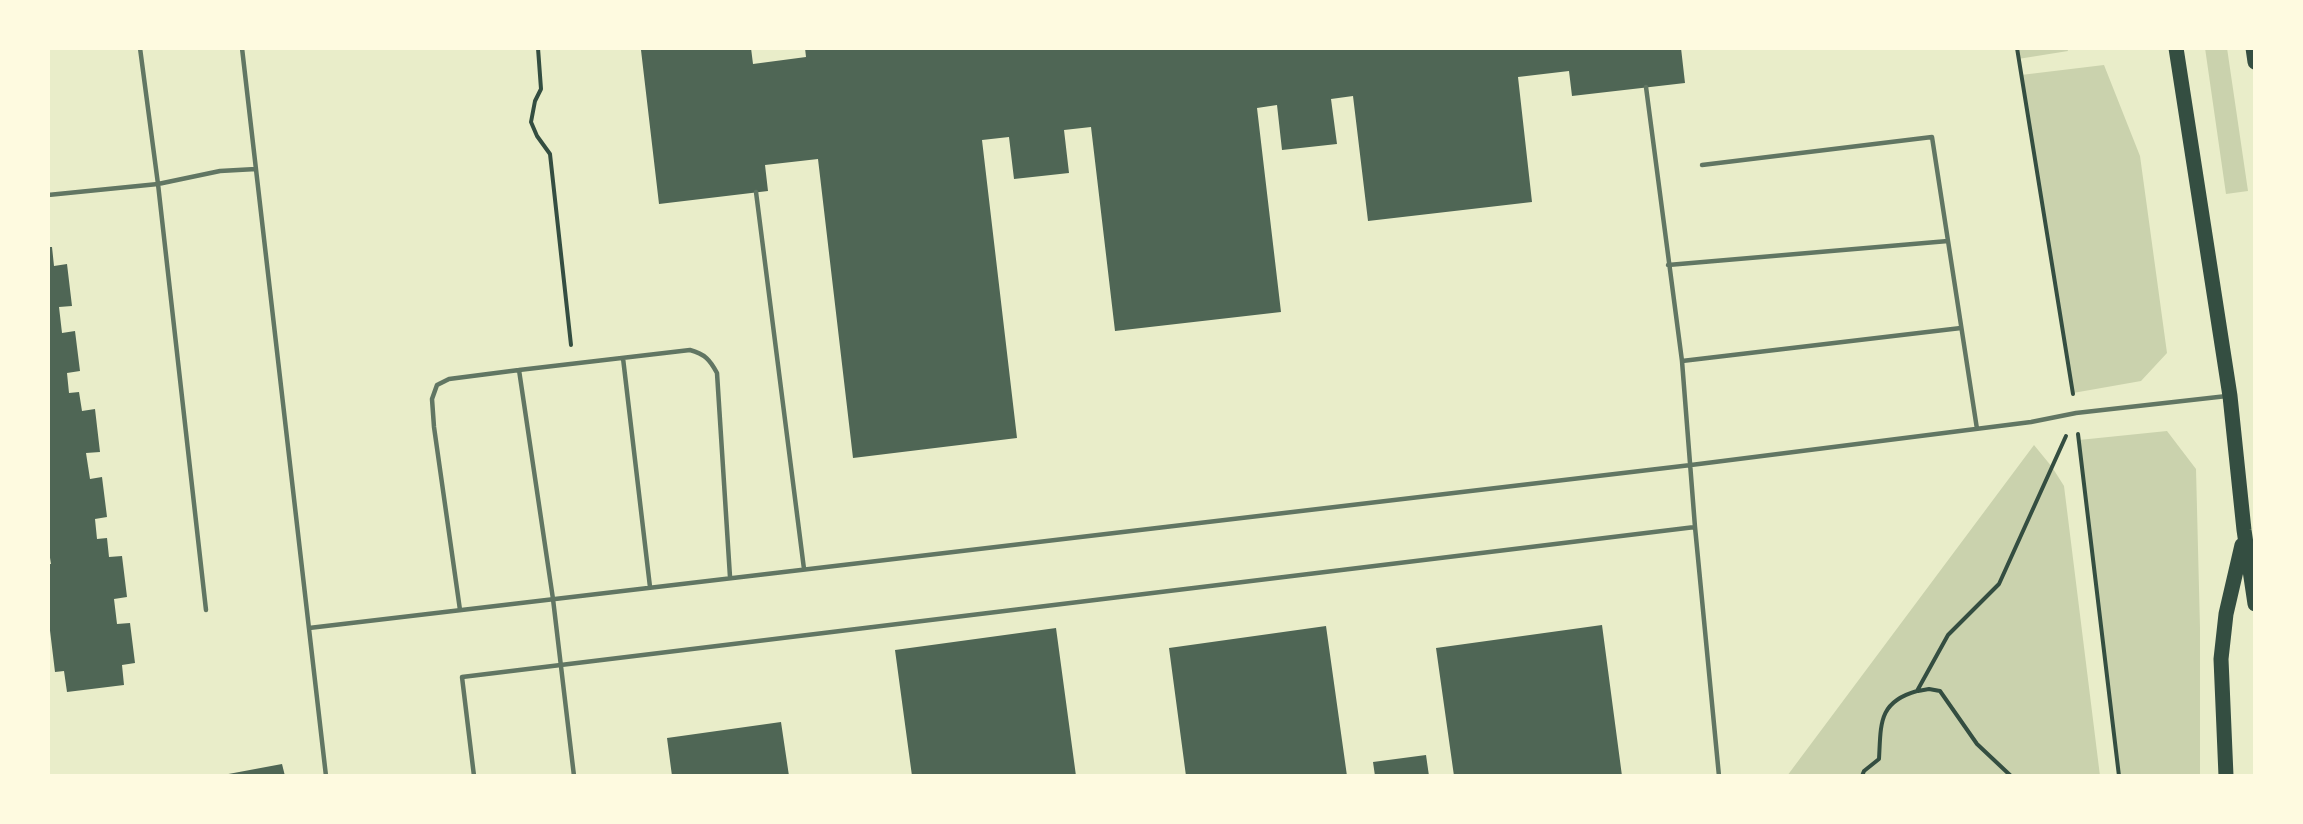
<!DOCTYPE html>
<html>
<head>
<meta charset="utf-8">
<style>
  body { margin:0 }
  #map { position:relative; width:2303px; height:824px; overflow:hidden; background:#e9edc9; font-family:Commissioner,sans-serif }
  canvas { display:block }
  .frame { position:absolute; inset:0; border:50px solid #fefae0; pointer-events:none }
</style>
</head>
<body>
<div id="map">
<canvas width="2303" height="824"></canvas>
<div class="frame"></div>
</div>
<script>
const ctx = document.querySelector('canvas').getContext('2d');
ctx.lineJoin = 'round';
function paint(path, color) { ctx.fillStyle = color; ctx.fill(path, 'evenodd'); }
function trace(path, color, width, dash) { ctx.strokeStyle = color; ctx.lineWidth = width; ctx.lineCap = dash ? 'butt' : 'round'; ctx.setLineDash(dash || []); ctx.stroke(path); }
paint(new Path2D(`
  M2017,48h50l1,3 -50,8z
  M2205,48h22l21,143 -22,3z
  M2104,65l36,91 27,197 -26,28 -68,12 -52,-318z
  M2167,431l29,38 4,159v148h-81l-40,-336z
  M2034,445l18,22 12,19 36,290h-313z`), '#cad2ad');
paint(new Path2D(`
  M660,48h91l2,16 53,-7 -1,-9h876l4,35 -113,13 -3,-25 -51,6 14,125 -164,19 -15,-125 -22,3 6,45 -55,6 -5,-45 -20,3 24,204 -166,19 -24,-204 -27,3 5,43 -55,6 -5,-42 -27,3 35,298 -164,20 -35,-299 -53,6 3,26 -109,13 -18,-154z
  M48,247h4l2,19 13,-2 5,42 -13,1 3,26 13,-2 5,40 -13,2 2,20 10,-1 3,19 13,-2 5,43 -14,1 4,26 12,-2 5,40 -12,2 2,20 10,-1 2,19 13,-1 5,41 -13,2 3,25 13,-1 5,40 -13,2 2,20 -57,7 -3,-21 -9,1 -7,-58v-50h3l-3,-19z
  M1602,625l20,151h-168l-18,-128z
  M1326,626l21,150h-161l-17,-128z
  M1056,628l20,148h-164l-17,-126z
  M781,722l8,54h-117l-5,-38z
  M1426,755l3,21h-54l-2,-14z
  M282,764l3,12h-62v-1z`), '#4f6655');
trace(new Path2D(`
  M538,48l3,41 -6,12 -4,21 6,14 13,18 21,191
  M2017,48l56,346
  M2078,434l41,342
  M1918,691l11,-2 11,2 37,53 34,32
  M1862,776l2,-5 15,-12c2,-35 -1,-57 38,-68l31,-56 51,-51 67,-148`), '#344e41', 4);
trace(new Path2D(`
  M140,48l18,136 48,426
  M242,48l84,728
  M1646,87l36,274 13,166 24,249
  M1702,165l230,-28 45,292
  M756,192l48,377
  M48,195l110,-11 62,-13 36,-2
  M1668,265l280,-24
  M623,358l27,229
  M1682,361l279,-33
  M460,610l-26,-183 -2,-28 5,-14 12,-6 70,-9
  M309,628l1382,-163 340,-43 45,-9 151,-17
  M474,776l-12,-99 1233,-150
  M574,776l-21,-177 -34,-229 171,-20c15,4 20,10 27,23l13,204`), '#617663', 4.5);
trace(new Path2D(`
  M2176,48l54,348 14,134 11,74
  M2253,48l2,14
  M2226,776l-5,-117 5,-45 16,-69`), '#344e41', 15);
</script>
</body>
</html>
